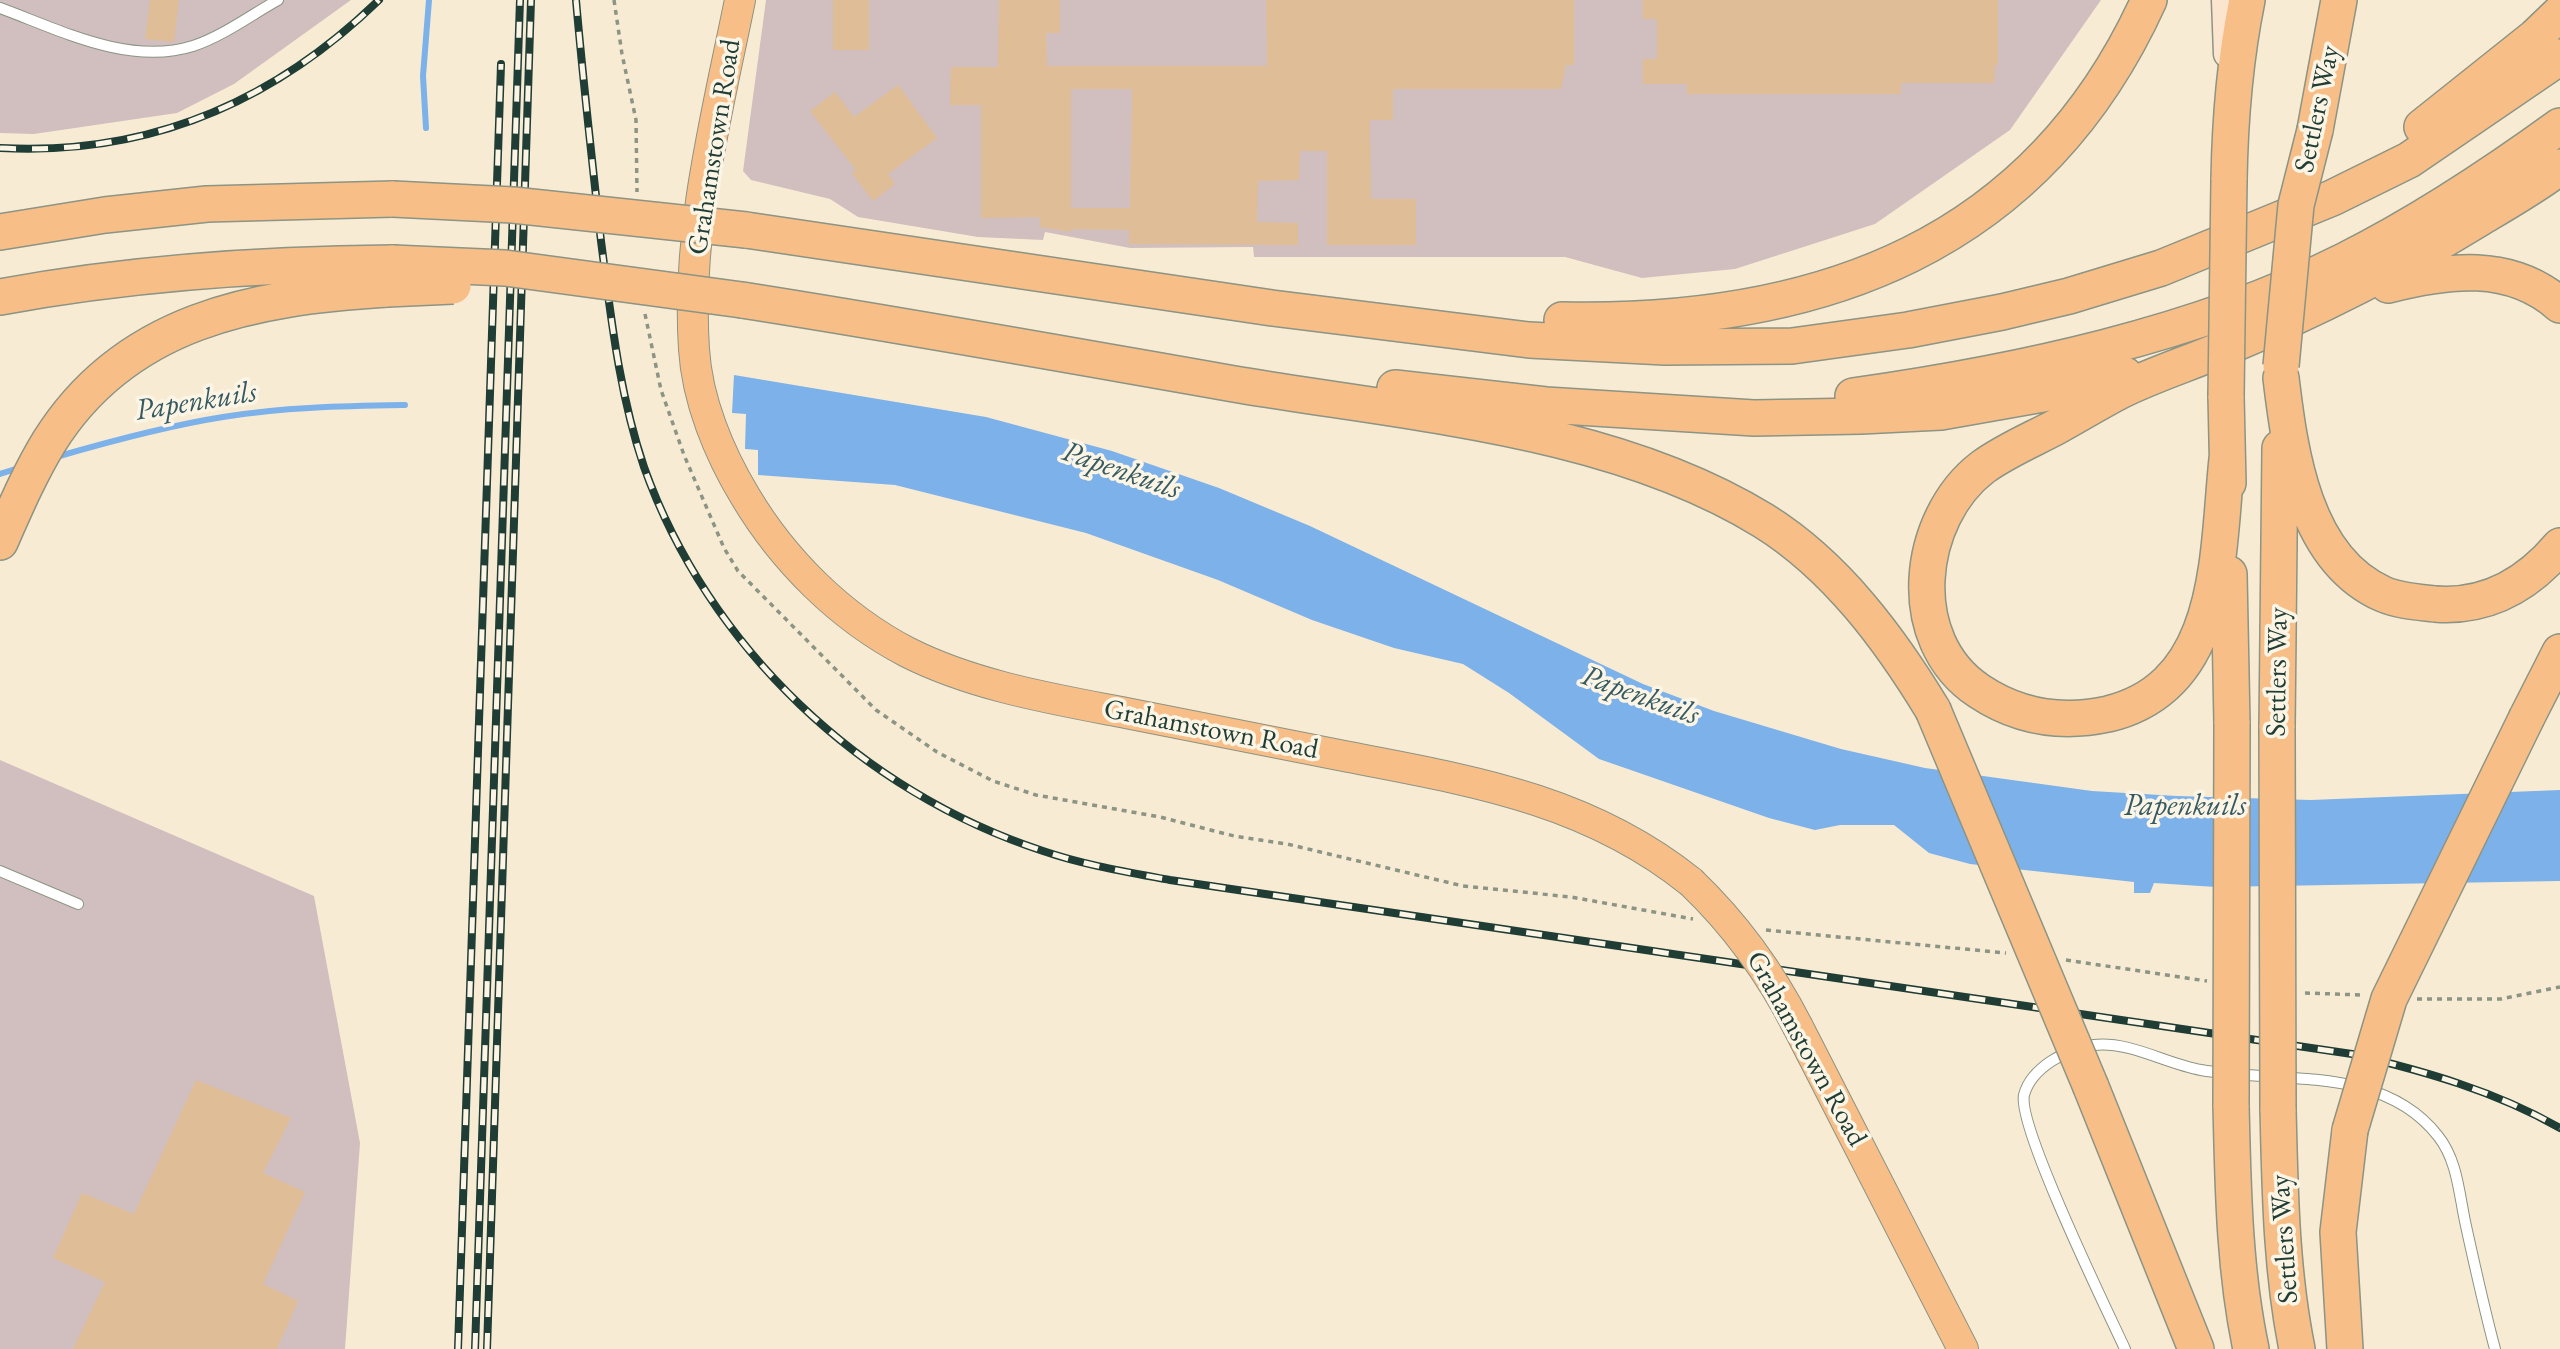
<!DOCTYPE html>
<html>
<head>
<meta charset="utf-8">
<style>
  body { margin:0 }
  canvas { display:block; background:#f8ebd4 }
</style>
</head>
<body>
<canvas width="2560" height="1349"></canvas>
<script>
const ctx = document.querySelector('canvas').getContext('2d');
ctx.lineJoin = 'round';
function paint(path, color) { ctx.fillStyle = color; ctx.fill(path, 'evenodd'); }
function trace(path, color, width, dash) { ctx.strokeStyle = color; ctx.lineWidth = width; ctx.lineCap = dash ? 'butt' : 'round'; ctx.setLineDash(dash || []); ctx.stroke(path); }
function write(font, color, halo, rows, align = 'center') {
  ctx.font = font + ' "EB Garamond",serif'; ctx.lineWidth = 7; ctx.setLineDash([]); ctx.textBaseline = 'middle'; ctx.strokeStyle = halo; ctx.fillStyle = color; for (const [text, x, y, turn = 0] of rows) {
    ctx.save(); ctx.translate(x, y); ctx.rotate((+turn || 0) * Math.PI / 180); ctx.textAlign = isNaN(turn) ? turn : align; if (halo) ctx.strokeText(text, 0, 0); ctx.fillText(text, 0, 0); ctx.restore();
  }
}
paint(new Path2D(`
  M0,0h351l-117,84 -57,29 -143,21 -34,-1z
  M766,0h1335l-91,130 -135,94 -140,45 -93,9 -77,-21h-311l-1,-10 -123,1 -85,-16 -2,8 -65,-3 -120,-20 -28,-18 -79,-19 -8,-9z
  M0,760l314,136 46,247 -15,206h-345z`), '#d1bfbf');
paint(new Path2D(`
  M734,375l252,42 126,34 107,37 91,38 333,158 71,27 127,38 84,19 167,23 85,5 134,4 249,-10v91l-344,6 -62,-4 -4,10h-16v-11l-164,-18 -41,-11 -35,-28h-54l-25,5 -46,-12 -170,-59 -90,-66 -46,-29 -69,-16 -82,-28 -94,-40 -132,-47 -191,-48 -137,-10v-25l-13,-1 1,-35 -14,-1z`), '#7db1ea');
trace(new Path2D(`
  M426,128l-3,-52 6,-76
  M56,457c55,-16 110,-31 167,-40 59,-10 122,-11 182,-12
  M0,474l22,-7`), '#7db1ea', 6);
paint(new Path2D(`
  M150,0h29l-5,42 -29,-3z
  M833,0h36v50h-36z
  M999,0h61v33h-14l1,33h220l-1,-66h308v65h-8l-5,24h-168v31h-23l1,79h45v46h-89v-94h-27l-1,29 -41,1 -1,41 41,1v22l-169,-1v-14l-58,-1v3l-31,-5v-10l-59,1v-113h-31l1,-38h47zM1071,89h61l-2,119h-59z
  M1643,0h355v65h-3l-1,18h-93v11h-214v-10h-44v-25h14v-40h-14z
  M898,85l39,53 -49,36 7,10 -22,17 -21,-28 4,-3 -46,-59 25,-19 19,25z
  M196,1080l95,38 -28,55 42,19 -42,92 35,17 -21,48h-204l32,-67 -52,-24 29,-65 52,21z`), '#dfbd96');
const lane = new Path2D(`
  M0,8c60,22 129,58 193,38 30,-10 58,-31 85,-46
  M0,871l78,33
  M2125,1349c-18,-39 -108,-223 -101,-254 7,-27 43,-47 70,-50 36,-4 72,19 107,25 79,14 181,-6 237,66 20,25 21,59 28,90 9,41 18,82 29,123`);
const secondary = new Path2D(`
  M2225,0l2,54`);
const primary = new Path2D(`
  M740,0c-23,114 -54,231 -46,349 3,51 25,104 51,147 38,64 95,121 162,156 67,34 146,47 219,61 74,15 149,29 223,44 125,24 240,43 342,125
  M1798,1027l165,322`);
const highway = new Path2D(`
  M2422,127l113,-90 25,-24
  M2315,130l24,-130
  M2229,180c1,-60 6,-121 18,-180
  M746,230l526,78 257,32 136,7 127,-1 116,-16 94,-18 67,-16 92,-28 171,-70 77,-38 151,-103
  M0,232l105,-17 102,-11 186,-5
  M2388,285c59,-15 122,-24 172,20
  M0,297c130,-24 261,-33 393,-34
  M742,300c166,26 332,56 498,85 173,29 373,43 524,136 72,45 126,118 169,189
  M1562,320c258,5 475,-73 587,-320
  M2281,378c9,75 23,181 102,216 16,7 35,8 52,10 52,4 93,-20 125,-58
  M1395,388l151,17 208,13 107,-2 80,-4 102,-18 82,-19
  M1853,396c163,-23 343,-61 491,-135 76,-38 147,-85 216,-135
  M2226,396l2,87
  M2227,459c-10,94 -3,227 -119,255 -46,10 -90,3 -129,-23 -77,-51 -63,-173 4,-224 22,-16 48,-27 71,-39 22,-12 43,-25 66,-37 32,-16 67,-27 100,-41 90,-38 177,-81 260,-132 27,-16 55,-32 80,-51
  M0,542c15,-34 30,-69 49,-100 76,-122 205,-145 338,-153
  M2229,574l3,150
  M2527,717l33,-65
  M2277,728l3,-280
  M2091,1087l105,262
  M2231,1105c2,82 3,164 20,244
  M2278,1109c2,81 3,161 19,240
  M2345,1349l-7,-117 12,-102`);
trace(lane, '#8c9484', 12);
trace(secondary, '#8c9484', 29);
trace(primary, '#8c9484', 32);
trace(highway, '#8c9484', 38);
trace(new Path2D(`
  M614,0l8,54 14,66 1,72
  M645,314l16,76 23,65 40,93 14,23 138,139 61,42 56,29 43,14 124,22 74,19 53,8 176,42 108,11 122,22
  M1766,930l240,23
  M2066,960l141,21
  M2305,993l58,2
  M2417,999h84l59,-12`), '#8c9484', 3.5, [5, 5]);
trace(lane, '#fff', 10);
trace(secondary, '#fce5cf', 26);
trace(primary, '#f7be88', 30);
trace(highway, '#f7be88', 35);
const rail = new Path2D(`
  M576,0c7,80 16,161 25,241 10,76 18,152 43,226 64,180 218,325 399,384 41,14 84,21 127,29l1182,174c72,17 143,37 208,74
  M0,148c148,8 274,-46 379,-148
  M458,1349l43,-1285
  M475,1349l45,-1349
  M487,1349l44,-1349`);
trace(rail, '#1f3d34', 8);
trace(rail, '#fcf5e5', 5, [16]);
const primaryBridge = new Path2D(`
  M1691,882c45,43 79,90 107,145`);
const highwayBridge = new Path2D(`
  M393,199l120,6 233,25
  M393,263l112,5 237,32
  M387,289l66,-3
  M2281,366l15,-161 19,-75
  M2226,396l3,-216
  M1933,710l158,377
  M2277,728l1,381
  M2231,1105l1,-381
  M2350,1130l39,-131 138,-282`);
trace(primaryBridge, '#8c9484', 32, []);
trace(highwayBridge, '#8c9484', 38, []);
trace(primaryBridge, '#f7be88', 30);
trace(highwayBridge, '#f7be88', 35);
write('28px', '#1f3d34', '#fcf5e5', [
  ["Settlers Way",2318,109,-78],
  ["Grahamstown Road",715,147,-81],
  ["Settlers Way",2278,672,-89],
  ["Grahamstown Road",1211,730,11],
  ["Grahamstown Road",1806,1049,61],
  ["Settlers Way",2285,1239,-94]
]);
write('italic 30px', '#365a62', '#fcf5e5', [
  ["Papenkuils",196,402,-9],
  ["Papenkuils",1121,471,19],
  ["Papenkuils",1640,696,20],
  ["Papenkuils",2185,807]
]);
</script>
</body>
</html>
